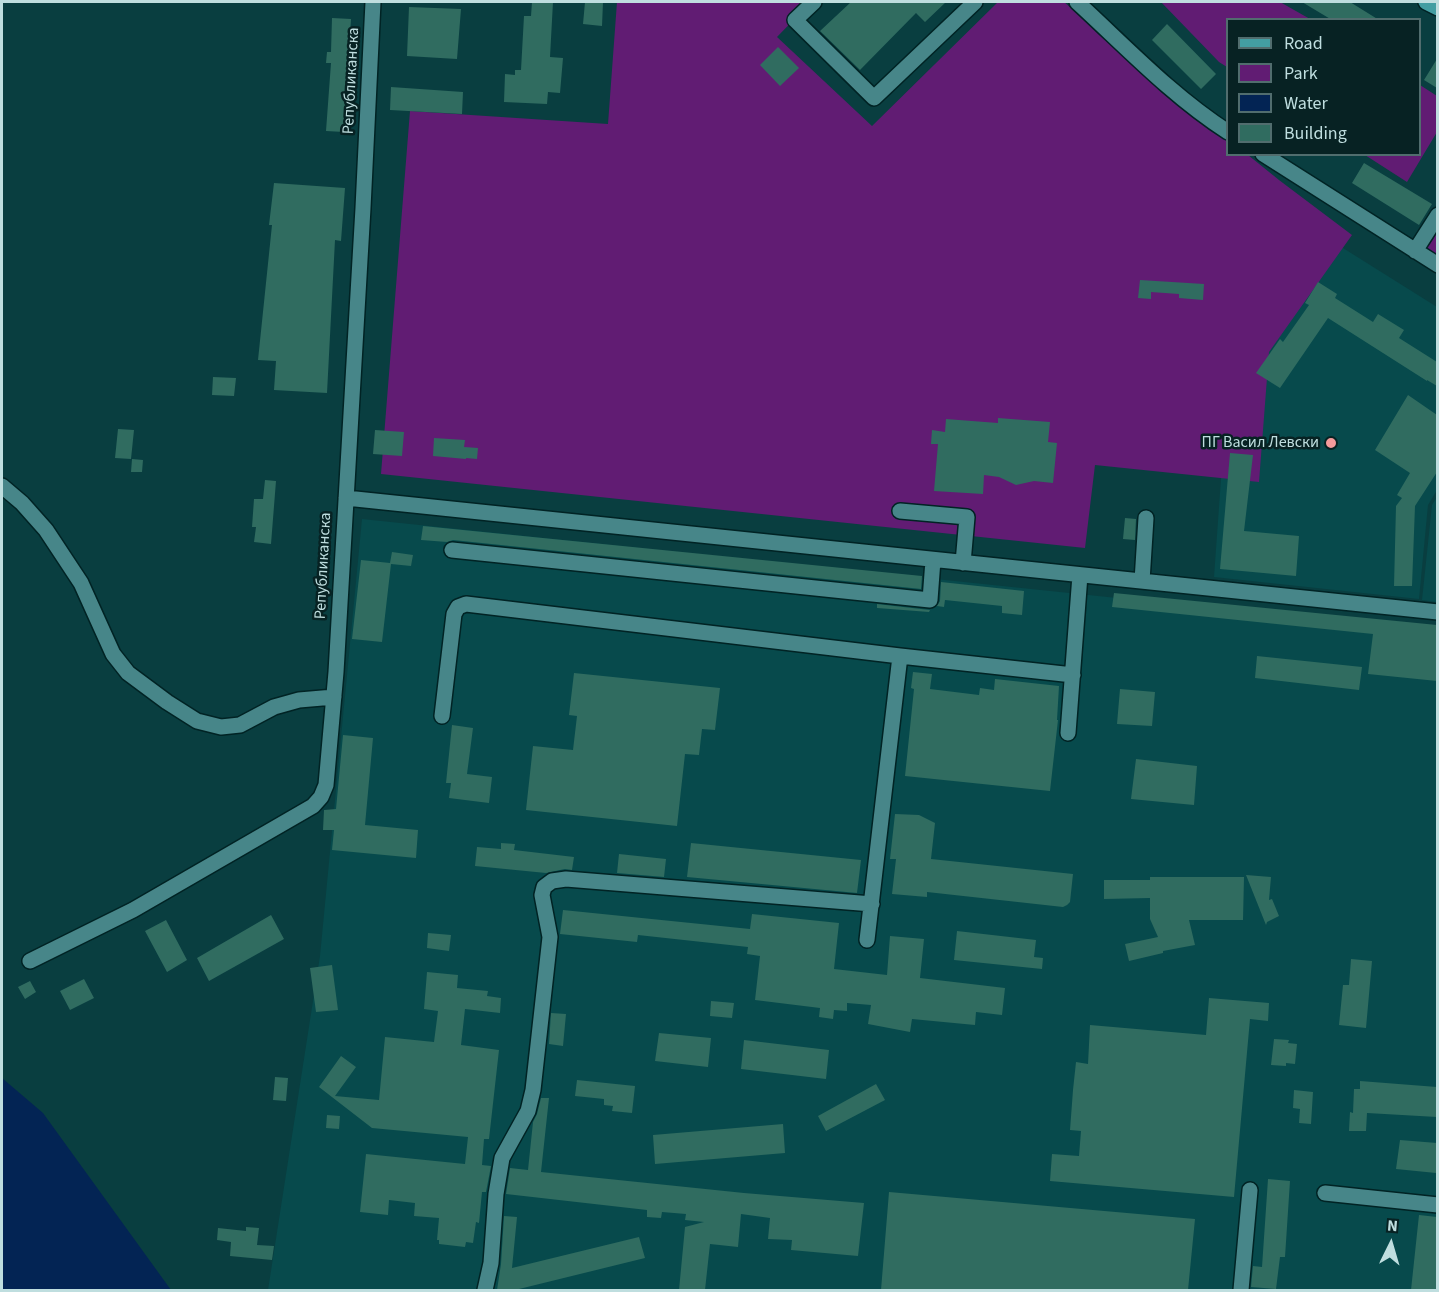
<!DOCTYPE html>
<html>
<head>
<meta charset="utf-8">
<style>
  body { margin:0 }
  #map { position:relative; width:1439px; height:1292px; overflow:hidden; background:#093e40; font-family:"Source Sans 3",sans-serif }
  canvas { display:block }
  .frame { position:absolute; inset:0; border:3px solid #bfdedf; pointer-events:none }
  .legend { position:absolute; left:1226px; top:18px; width:195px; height:138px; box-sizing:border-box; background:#072223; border:2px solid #516d6e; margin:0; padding:8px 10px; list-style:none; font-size:18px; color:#bfdedf }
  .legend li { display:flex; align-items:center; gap:12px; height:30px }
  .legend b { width:30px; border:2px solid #516d6e }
  .north { position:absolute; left:1361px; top:1214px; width:60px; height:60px; -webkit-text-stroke:4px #072223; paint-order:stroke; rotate:5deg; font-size:16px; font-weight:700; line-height:24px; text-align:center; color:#bfdedf }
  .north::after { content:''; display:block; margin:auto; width:21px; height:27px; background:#bfdedf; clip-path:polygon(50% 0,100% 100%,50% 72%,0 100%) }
</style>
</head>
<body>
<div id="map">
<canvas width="1439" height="1292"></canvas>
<div class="frame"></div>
<ul class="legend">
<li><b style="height:8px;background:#439ea2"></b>Road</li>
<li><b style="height:16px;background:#611c73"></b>Park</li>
<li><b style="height:16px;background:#032454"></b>Water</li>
<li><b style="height:16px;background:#306c60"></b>Building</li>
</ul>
<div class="north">N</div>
</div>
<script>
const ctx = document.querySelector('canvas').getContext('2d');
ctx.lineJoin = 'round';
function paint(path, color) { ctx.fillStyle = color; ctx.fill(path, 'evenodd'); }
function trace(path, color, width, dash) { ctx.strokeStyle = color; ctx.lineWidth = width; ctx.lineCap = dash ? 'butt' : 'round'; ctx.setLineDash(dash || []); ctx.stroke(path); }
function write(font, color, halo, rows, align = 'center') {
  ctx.font = font + ' "Source Sans 3",sans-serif'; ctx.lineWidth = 5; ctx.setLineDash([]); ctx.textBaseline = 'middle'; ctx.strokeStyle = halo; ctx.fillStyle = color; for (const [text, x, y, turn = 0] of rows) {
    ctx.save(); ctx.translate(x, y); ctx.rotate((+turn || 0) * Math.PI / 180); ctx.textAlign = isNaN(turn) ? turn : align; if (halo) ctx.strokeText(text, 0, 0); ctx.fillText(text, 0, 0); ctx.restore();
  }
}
paint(new Path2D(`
  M1335,243l102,64v183l-9,15 -9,94 -205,-22 13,-182z
  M1437,497v105l-15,-2 10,-95z
  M362,519l994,104 81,11v656h-1169l52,-334z`), '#074a4c');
paint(new Path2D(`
  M617,2h194l-34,35 95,89 126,-124h66l163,135 1,17 20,1 31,25 73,55 -83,117 -10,130 -164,-17 -10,83 -704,-74 29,-363 198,13z
  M1161,2h119l30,17 -82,1 -1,47 -8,-5z
  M1420,85l17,11v36l-30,50 -42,-27 55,-1z
  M1437,227v32l-14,-8z`), '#611c73');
paint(new Path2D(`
  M2,1078l41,35 128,177h-169z`), '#032454');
paint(new Path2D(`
  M532,2h21l-3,55 13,1 -3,35 -12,-1 -1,12 -43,-2 1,-28 10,1v-5h6l3,-54h7z
  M585,2h18l-1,24 -19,-2z
  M851,2h95l-21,20 -9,-9 -56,57 -40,-39z
  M1302,2h48l29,18h-47z
  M409,7l52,2 -4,50 -50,-3z
  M332,18l19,1 -7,113 -18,-1 5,-68h-5l1,-11h4z
  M1167,24l49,50 -15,15 -49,-49z
  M778,47l21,21 -19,18 -20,-21z
  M1437,59v29l-13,-8z
  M391,87l72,5 -1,22 -72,-4z
  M1364,163l68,41 -13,21 -67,-42z
  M274,183l71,5 -4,53 -6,-1 -8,153 -53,-3 2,-29 -18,-1 14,-135h-3z
  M1140,280l64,4 -1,16 -24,-2v-4l-28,-2v7l-13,-1z
  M1318,282l19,12 -2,4 38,24 5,-8 26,16 -5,8 38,24v24l-10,-6v1l-99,-63 -48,70 -24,-15 24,-34 3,3 26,-37 -4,-2z
  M213,377l23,1 -2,18 -22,-1z
  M1408,395l29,20v57l-22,34 -3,80h-18l2,-80 6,-8 -5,-3 13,-22 -35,-23z
  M998,418l52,4 -2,20 9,1 -4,40 -19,-2 -18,4 -17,-8 -15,-2 -1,19 -49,-3 4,-47h-7l1,-14 13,2 1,-13 52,4z
  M118,429l16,1 -3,29 -16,-1z
  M375,430l29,2 -2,24 -29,-2z
  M434,438l31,2 -1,7 14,1 -1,11 -11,-1v1l-33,-3z
  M1230,453l23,2 -9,76 55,5 -3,40 -76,-7z
  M132,459l11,1 -1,12h-11z
  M265,480l11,1 -5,63 -17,-2 2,-15h-4l2,-28h9z
  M1125,518l11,1 -1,21 -12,-1z
  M423,526l499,50 -1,13 -468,-49 -6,2 -26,-2z
  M392,552l21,3 -2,11 -20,-2 -9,78 -30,-3 9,-79 29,3z
  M941,582l83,9 -2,24 -20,-2v-7l-57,-6 -1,7 -7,-1 3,-5z
  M1114,593l323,32v56l-69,-7 5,-40 -261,-27z
  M877,604l53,6 -1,2 -52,-4z
  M1257,656l105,11 -3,23 -104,-12z
  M913,672l19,2 -2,15 49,6 1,-7 14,2 1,-11 64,7 -2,34h1l-8,71 -145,-15 9,-87 -3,-1z
  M574,673l146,15 -5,42 -13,-1 -3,26 -14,-1 -8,72 -151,-16 7,-64 40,4 4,-34 -8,-1z
  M1120,689l35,3 -3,34 -35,-2z
  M452,725l21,3 -6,46 25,3 -3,26 -40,-5 2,-15h-5z
  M343,735l30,3 -8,87 53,5 -2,28 -84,-8 2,-20h-11l1,-20 12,-1z
  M1136,759l61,7 -3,39 -63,-6z
  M895,814l24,1 16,8 -4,36 142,15 -3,28 -3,3 -4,2 -136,-15v5l-35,-3 4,-35h-6z
  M501,843l14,1 -1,6 60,7 -2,13 -7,-1 -19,4 -71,-7 2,-19 24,2z
  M691,843l170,17 -4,33 -170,-16z
  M619,854l47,5 -2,18 -47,-4z
  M1246,875l25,2 -2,23 3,-1 7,17 -12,6 -1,3z
  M1150,877h94l-1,43h-54l6,25 -32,6v2l-34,8 -4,-17 33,-7 -8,-18v-21l-46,1v-19h46z
  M563,910l187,19 2,-15 87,9 -5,46 53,6 3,-39 34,3 -4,39 85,10 -3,27 -26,-3 -1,13 -63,-6 -2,13 -42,-8 3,-19 -24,-2v8l-13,-1 -1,9 -14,-2 1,-9 -65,-8 5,-44 -13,-2 1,-7 -110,-12 -1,7 -77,-8z
  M271,915l13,24 -75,42 -12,-23z
  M166,920l21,40 -20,12 -22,-41z
  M957,931l79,9 -2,17 9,1 -1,11 -88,-9z
  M428,933l23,2 -2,16 -22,-3z
  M1351,959l21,2 -6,67 -27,-3 4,-40h6z
  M332,965l6,45 -22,2 -6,-44z
  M427,972l31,3 -1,13 31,3 -1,5 14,2 -1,15 -35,-4 -4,36 38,5 -10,89h-5l-2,26 9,1 -5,26h-4l-3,31 -3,-1 -3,21 -7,-1 -1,5 -26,-3v-4h-2l2,-22 -25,-2 1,-13 -26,-3 -1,15 -28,-3 6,-58 99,10 3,-27 -96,-9 -53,-41 22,-31 15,11 -21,29 44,4 6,-63 49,5 4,-31 -14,-2z
  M84,979l10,19 -24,12 -10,-19z
  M30,981l6,11 -11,7 -7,-12z
  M1209,998l60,5 -1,18 -18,-2 -16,178 -184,-16 2,-27 27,2 2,-25 -11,-1 3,-40 3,-28 12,2 2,-39 116,10z
  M711,1001l23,2 -2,15 -22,-2z
  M551,1013l15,1 -3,32 -14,-2z
  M659,1033l52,5 -3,29 -53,-6z
  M1274,1039l15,1 -1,3 9,1 -2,20 -9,-1v3l-15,-1z
  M744,1040l85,10 -3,29 -85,-10z
  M275,1077l13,1 -2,23 -13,-1z
  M577,1080l58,6 -3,27 -20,-2 1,-5 -9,-1v-6l-29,-3z
  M1360,1081l77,6v30l-70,-4 -1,18h-17l1,-19 3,1 1,-24h6z
  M876,1084l9,16 -59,31 -8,-15z
  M1294,1090l19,2 -2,32 -12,-1 1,-14 -7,-1z
  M541,1098h8l-8,74 203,21 120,10 -6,53 -67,-6 1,-10 -24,-1 2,-21 -29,-4 -3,33 -28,-3 -5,46h-26l6,-63 19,-5 -19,-2 1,-6 -24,-2 -1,6 -14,-1v-7l-141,-16 4,-26 18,2 5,-48 4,-8z
  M327,1115l13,1 -1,13 -13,-1z
  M783,1124l2,29 -130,11 -2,-29z
  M1400,1140l37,3 -1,30 -40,-4z
  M1268,1179l22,2 -5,76h-5l-4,32 -25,-2 2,-21 9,1z
  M889,1192l306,27 -7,71h-307z
  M1419,1215l18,2v73h-26z
  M504,1216l13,1 -5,51 127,-31 6,21 -130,32h-18l4,-26z
  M246,1227l13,1 -2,17 17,1 -2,14 -42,-4 1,-14 -14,-2 1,-12 28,3z`), '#306c60');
const minor = new Path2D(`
  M814,2l-19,18 79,78 101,-96
  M1077,2c48,44 95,94 151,130
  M1263,154l175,111
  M1415,251l23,-36
  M2,486l20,17 24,27 35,53 32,71 15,19 39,29 30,19 24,6 19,-2 34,-18 25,-7 35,-3
  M346,498l1092,114
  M900,511l67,6 -4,46
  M452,550l478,50 3,-40
  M1142,581l4,-63
  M442,716l12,-102 4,-7 8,-3 434,52 173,19
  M1068,733l12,-158
  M867,940l33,-284
  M30,961l103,-51 180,-104 8,-9 5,-12 10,-113 27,-464 10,-206
  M1325,1193l113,12
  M485,1290l6,-27 5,-69 6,-36 26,-47 5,-21 17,-153 -8,-42 2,-8 8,-6 14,-2 306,25
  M1241,1290l9,-100`);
const major = new Path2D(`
  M1426,2l12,6`);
trace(minor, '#012324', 18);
trace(major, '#012324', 18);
trace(minor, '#478689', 15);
trace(major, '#439ea2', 15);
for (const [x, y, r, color] of [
  [1331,443,6,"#f59b9c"]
]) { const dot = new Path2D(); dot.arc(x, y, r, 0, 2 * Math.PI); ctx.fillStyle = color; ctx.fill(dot); trace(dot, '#072223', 2); }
write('16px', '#bfdedf', '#072223', [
  ["Републиканска",352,81,-87],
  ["Републиканска",324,566,-87]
]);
write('16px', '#bfdedf', '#072223', [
  ["ПГ Васил Левски",1319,443]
], 'right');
</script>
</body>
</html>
